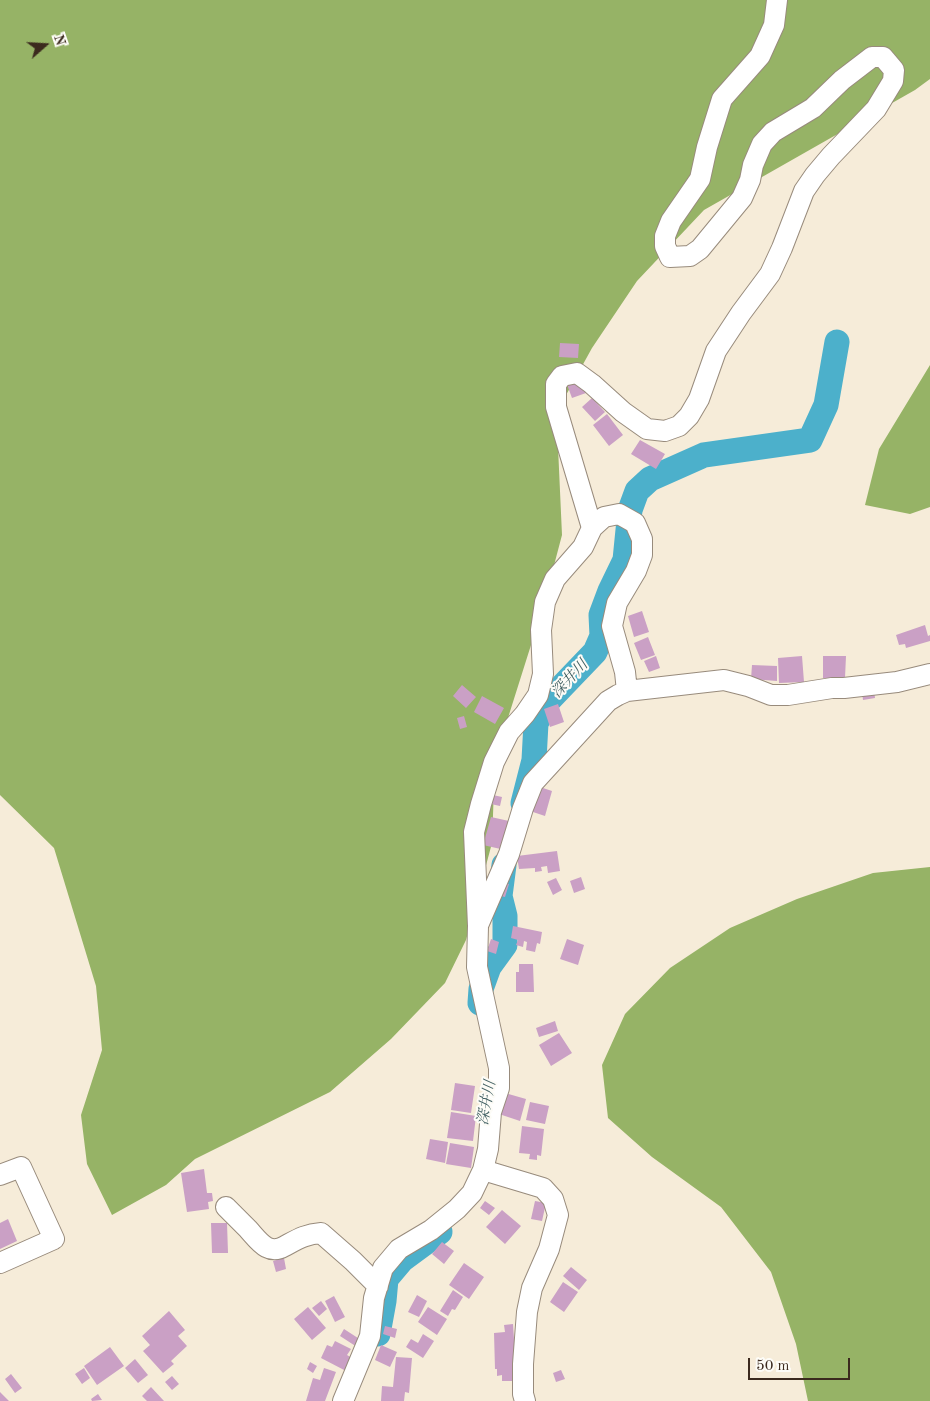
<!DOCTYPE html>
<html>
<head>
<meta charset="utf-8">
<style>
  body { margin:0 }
  #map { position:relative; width:930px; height:1401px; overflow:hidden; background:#f6ecd9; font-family:"Old Standard TT",serif }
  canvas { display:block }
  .north { position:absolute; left:20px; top:20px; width:50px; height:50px; -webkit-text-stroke:4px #fdfcf7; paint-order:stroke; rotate:71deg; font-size:14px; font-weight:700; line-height:20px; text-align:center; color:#3b2a1e }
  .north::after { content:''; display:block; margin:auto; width:18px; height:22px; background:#3b2a1e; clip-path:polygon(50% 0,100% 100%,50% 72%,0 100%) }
  .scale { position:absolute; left:748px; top:1358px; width:102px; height:22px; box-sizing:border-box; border:2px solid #3b2a1e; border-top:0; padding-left:6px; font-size:15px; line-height:18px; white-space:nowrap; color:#3b2a1e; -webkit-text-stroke:4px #fdfcf7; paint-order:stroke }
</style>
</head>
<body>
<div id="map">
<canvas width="930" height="1401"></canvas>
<div class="north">N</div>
<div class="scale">50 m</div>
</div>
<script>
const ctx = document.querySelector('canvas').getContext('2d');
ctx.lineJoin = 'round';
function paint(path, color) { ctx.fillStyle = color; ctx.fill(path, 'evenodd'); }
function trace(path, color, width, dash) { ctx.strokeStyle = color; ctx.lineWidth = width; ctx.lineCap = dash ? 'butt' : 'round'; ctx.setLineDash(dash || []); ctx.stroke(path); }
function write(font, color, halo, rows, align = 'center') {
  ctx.font = font + ' "Old Standard TT","Noto Serif JP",serif'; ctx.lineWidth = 4; ctx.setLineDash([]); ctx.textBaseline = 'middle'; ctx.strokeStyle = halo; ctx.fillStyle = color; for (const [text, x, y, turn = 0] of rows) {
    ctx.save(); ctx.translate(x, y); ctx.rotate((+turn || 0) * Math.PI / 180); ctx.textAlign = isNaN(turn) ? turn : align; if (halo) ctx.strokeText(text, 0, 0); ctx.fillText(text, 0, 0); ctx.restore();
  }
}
paint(new Path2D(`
  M0,0h930v79l-15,11 -211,120 -67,71 -45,67 -32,58 -2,41 4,88 -19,72 -48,152 -3,84 -26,97 -21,43 -54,56 -61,53 -135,67 -29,26 -54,30 -25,-51 -6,-49 21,-65 -6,-64 -42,-138 -54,-53z
  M930,365v142l-20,7 -45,-9 14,-56z
  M930,867v534h-122l-12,-57 -25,-72 -50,-65 -69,-50 -44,-39 -6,-53 23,-51 45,-46 60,-40 67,-29 76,-26z`), '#96b366');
trace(new Path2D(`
  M523,803l11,-43 2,-37 13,-23 46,-48 7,-16 -1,-21 9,-24 15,-31 5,-50 7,-19 13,-12 54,-24 106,-15 16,-35 11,-63
  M480,1003l1,-14 8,-22 16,-22v-29l-5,-20 4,-31
  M378,1334l6,-33 2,-22 16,-19 38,-28`), '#4cb0cb', 25);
paint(new Path2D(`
  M560,343l19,1 -1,14 -19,-1z
  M580,377l6,16 -14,5 -6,-16z
  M592,398l13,14 -10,9 -13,-14z
  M607,414l16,21 -14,11 -16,-21z
  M640,440l25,14 -9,15 -25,-15z
  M642,611l7,21 -15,5 -6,-21z
  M925,625l3,11 2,-1v6l-24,7 -1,-4 -6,1 -3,-10z
  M648,637l7,18 -14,5 -7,-17z
  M656,656l4,12 -11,4 -5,-11z
  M802,656l2,26 -25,1 -1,-25z
  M823,656h23l-1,22h-22z
  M752,665l25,1v15l-26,-2z
  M462,685l14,12 -10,11 -13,-12z
  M874,690l1,8 -12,2 -1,-8z
  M482,696l22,12 -9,16 -21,-12z
  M558,704l6,18 -14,5 -6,-18z
  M464,716l3,11 -7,2 -3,-11z
  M537,786l15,5 -7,25 -15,-5z
  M493,795l9,2 -2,9 -9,-2z
  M491,817l18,4 -4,29 -22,-5z
  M557,851l3,20 -12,2 -1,-7 -6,1 1,4 -7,1v-4l-16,1 -2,-13z
  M581,877l4,12 -11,4 -4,-12z
  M556,878l6,12 -9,5 -6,-13z
  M500,882l9,2 -4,13 -8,-2z
  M513,926l29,6 -2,12 -3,-1 -2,9 -9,-2 1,-8 -3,-1 -1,6 -7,-2 2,-5 -7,-2z
  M491,939l8,3 -3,12 -9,-3z
  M567,939l17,6 -6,20 -18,-6z
  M519,964h14l1,28h-18v-20h3z
  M555,1021l3,10 -19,6 -3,-9z
  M559,1033l13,20 -21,13 -12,-21z
  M455,1083l20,3 -4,27 -20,-3z
  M505,1093l21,6 -6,22 -21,-7z
  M530,1102l19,4 -4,18 -19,-4z
  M451,1112l25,4 -3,25 -26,-3z
  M522,1126l22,3 -3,27 -4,-1v5l-8,-1 1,-5 -11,-1z
  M430,1139l18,3 -3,21 -19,-4z
  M450,1143l24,4 -3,21 -25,-4z
  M204,1169l3,24h5l1,8 -5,1 1,7 -22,3 -6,-39z
  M485,1201l10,7 -6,7 -9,-7z
  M535,1201l11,2 -4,18 -11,-2z
  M502,1210l19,16 -16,18 -19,-17z
  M8,1219l9,22 -17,8v-26z
  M211,1223h16l1,30h-16z
  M442,1242l12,9 -10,13 -12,-10z
  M284,1258l2,11 -10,3 -3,-11z
  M464,1263l20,14 -15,22 -20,-14z
  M571,1267l16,13 -8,10 -16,-14z
  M563,1282l15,10 -14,20 -14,-10z
  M453,1290l10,7 -8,13 -3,-1 -4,7 -8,-5z
  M417,1295l10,6 -8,16 -11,-5z
  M334,1296l11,21 -10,5 -10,-21z
  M321,1301l6,8 -8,7 -7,-8z
  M308,1307l18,21 -14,12 -18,-21z
  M428,1307l19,12 -10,16 -19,-13z
  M169,1311l16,19 -7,6 9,10 -16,15 3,3 -11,9 -20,-22 7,-6 -8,-9z
  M513,1324l3,45 -2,5h-1v7h-11v-6l-5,1v-7h-2l-1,-36 11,-1 -1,-7z
  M385,1326l12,3 -2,9 -12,-4z
  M344,1329l17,11 -4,7 -17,-11z
  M423,1334l11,7 -11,17 -17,-11 5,-8 7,4z
  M335,1341l16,8 -4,6 5,3 -6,13 -25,-13 6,-13 5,2z
  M381,1345l16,7 -7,15 -15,-7z
  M110,1347l14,19 -27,19 -13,-19z
  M396,1357l16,1 -3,35 -4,-1 -1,9h-23l1,-15 11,1z
  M135,1359l13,16 -10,8 -13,-15z
  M310,1362l7,4 -4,7 -6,-4z
  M84,1368l6,10 -8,6 -7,-10z
  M324,1368l12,4 -11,29h-19l7,-23 7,2z
  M561,1370l4,9 -9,3 -3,-9z
  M11,1374l11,14 -7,5 -10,-14z
  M172,1376l7,8 -7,6 -7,-8z
  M151,1387l13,14h-17l-5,-5z
  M0,1392l9,9h-9z
  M98,1394l4,6 -10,1 -1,-2z`), '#caa0c5');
const minor = new Path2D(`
  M592,528l-36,-121v-23l6,-8 15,-3 15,11 31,28 24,17 18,2 14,-5 10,-10 10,-17 17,-48 25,-38 29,-39 12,-26 22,-57 11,-16 16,-19 45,-47 17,-28 1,-11 -11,-13h-11l-30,23 -29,28 -40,24 -11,12 -9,21 -3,15 -8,18 -42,51 -10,7 -20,1 -5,-11v-10l6,-15 29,-42 7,-32 15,-48 38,-43 14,-31 3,-25
  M479,923l30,-69 14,-46 10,-25 75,-82 10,-6 9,-4
  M483,1170l60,18 10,11 5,16 -9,34 -17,39 -5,24 -4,52v30l2,7
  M0,1175l21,-8 33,72 -54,24v-1
  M226,1207c7,7 15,15 22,22 11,12 20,27 37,17 13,-7 21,-12 36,-13l32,28 25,25
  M343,1401l27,-65 4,-38 9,-30 16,-19 32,-19 26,-21 15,-16 11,-23 5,-21 3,-37 8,-24v-20l-22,-101 1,-41 -4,-94 7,-28 13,-42 15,-30 16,-18 13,-19 5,-21 -2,-44 4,-28 10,-23 28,-32 9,-19 12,-11 15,-3 16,9 7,16v16l-6,16 -19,32 -5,23 13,46 2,19 97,-11 24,6 23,9h17l44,-7h12l53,-6 33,-8`);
trace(minor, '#988b7c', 22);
trace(minor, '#fff', 20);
write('italic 15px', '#426063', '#fdfcf7', [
  ["深井川",570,679,-47],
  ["深井川",487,1103,-80]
]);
</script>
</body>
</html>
